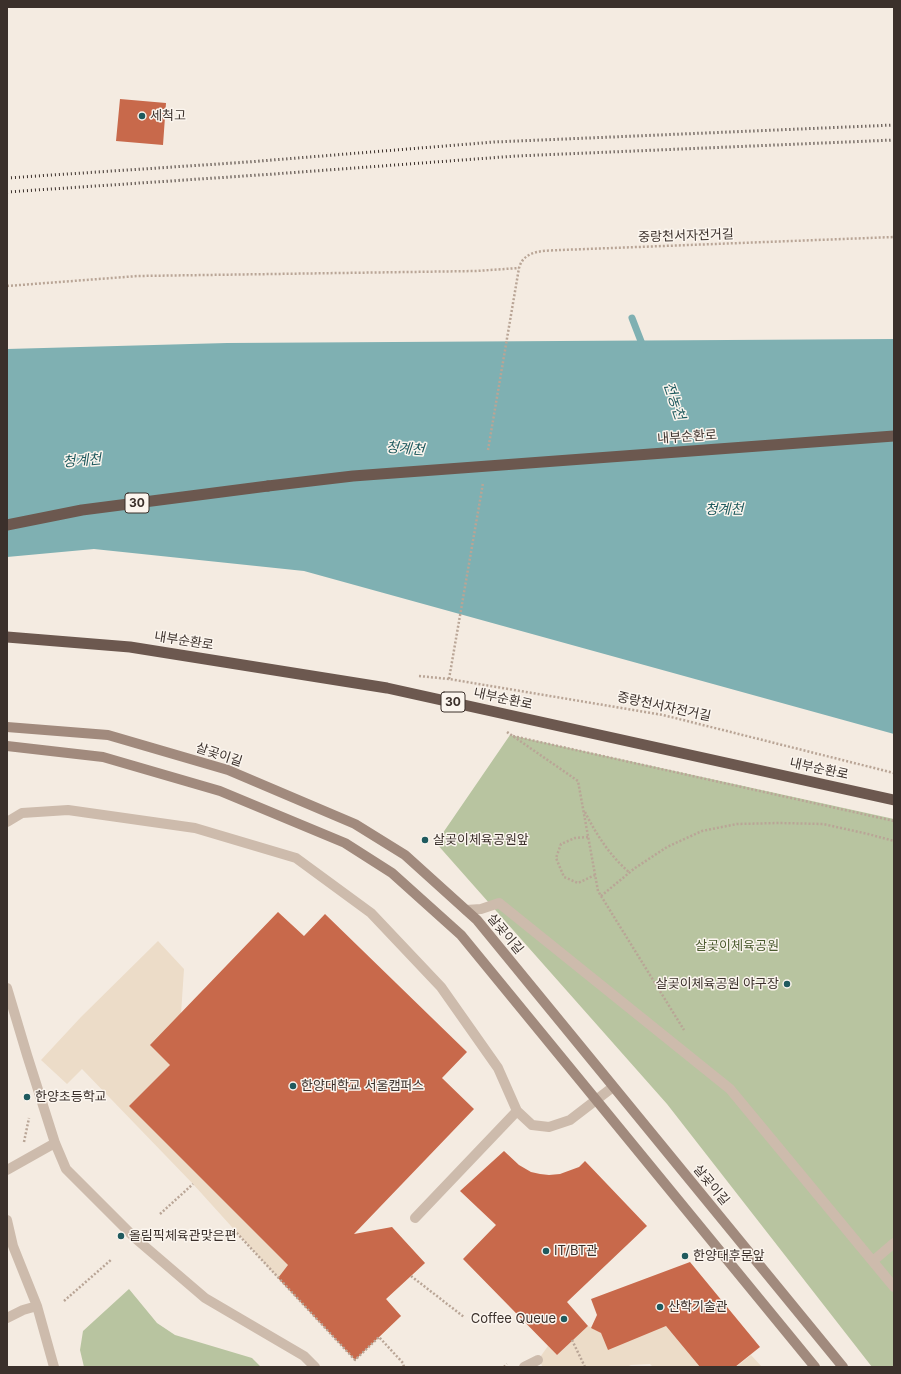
<!DOCTYPE html>
<html>
<head>
<meta charset="utf-8">
<style>
  body { margin:0 }
  #map { position:relative; width:901px; height:1374px; overflow:hidden; background:#f4ebe1; font-family:Inter,sans-serif }
  canvas { display:block }
  .frame { position:absolute; inset:0; border:8px solid #3b302b; pointer-events:none }
</style>
</head>
<body>
<div id="map">
<canvas width="901" height="1374"></canvas>
<div class="frame"></div>
</div>
<script>
const ctx = document.querySelector('canvas').getContext('2d');
ctx.lineJoin = 'round';
function paint(path, color) { ctx.fillStyle = color; ctx.fill(path, 'evenodd'); }
function trace(path, color, width, dash) { ctx.strokeStyle = color; ctx.lineWidth = width; ctx.lineCap = dash ? 'butt' : 'round'; ctx.setLineDash(dash || []); ctx.stroke(path); }
function write(font, color, halo, rows, align = 'center') {
  ctx.font = font + ' Inter,"Noto Sans KR",sans-serif'; ctx.lineWidth = 3; ctx.setLineDash([]); ctx.textBaseline = 'middle'; ctx.strokeStyle = halo; ctx.fillStyle = color; for (const [text, x, y, turn = 0] of rows) {
    ctx.save(); ctx.translate(x, y); ctx.rotate((+turn || 0) * Math.PI / 180); ctx.textAlign = isNaN(turn) ? turn : align; if (halo) ctx.strokeText(text, 0, 0); ctx.fillText(text, 0, 0); ctx.restore();
  }
}
paint(new Path2D(`
  M510,735l384,84v548h-22l-205,-263 -231,-261z
  M129,1289l28,34 18,12 77,23 9,9h-177l-4,-17 3,-19z`), '#b8c4a0');
paint(new Path2D(`
  M158,941l26,28 -3,45 -11,51 -41,41 214,139 49,-18 33,36 -39,36 15,17 -46,44 -77,-82 -85,-94 -111,-115 -15,15 -26,-24 40,-43z
  M588,1326l13,7 65,-7 34,41h-47l-3,-3 -19,1 -4,2h-84l-5,-7 10,-14 9,9z
  M751,1355l11,12h-26z`), '#ecdcc8');
paint(new Path2D(`
  M894,339v395l-590,-163 -210,-22 -87,8v-208l220,-6z`), '#7fb0b2');
trace(new Path2D(`
  M632,318l12,31`), '#7fb0b2', 7);
paint(new Path2D(`
  M120,99l46,4 -3,42 -47,-4z
  M278,912l26,24 21,-22 142,138 -25,26 32,31 -120,125 38,-7 33,36 -39,36 15,17 -46,44 -77,-82 10,-13 -159,-159 41,-41 -20,-20z
  M504,1151l15,14 12,7 9,2 9,1 11,-1 19,-7 6,-6 62,65 -80,76 21,24 -31,29 -94,-96 33,-34 -36,-34z
  M690,1262l70,85 -25,20h-35l-34,-41 -58,24 -7,-17 -10,-5 6,-13 -6,-16z`), '#c8694b');
trace(new Path2D(`
  M7,286l131,-10 338,-5 43,-3
  M488,450l31,-182c5,-19 27,-17 42,-18l333,-13
  M419,676l30,3 214,36 231,58
  M449,679l34,-196
  M507,732l71,49 20,110 86,139
  M513,736l381,85
  M585,812c11,22 25,44 44,60
  M588,837l-13,1 -14,6 -5,14 8,19 14,6 17,-8
  M601,896l34,-28 32,-21 35,-16 35,-7 42,-1 44,1 45,10 26,7
  M24,1142l5,-24
  M160,1214l33,-30
  M234,1230l121,130 24,-23 24,26 1,4
  M411,1276l53,41
  M64,1301l48,-42
  M572,1340l13,27
  M504,1367l3,-3`), '#b9a596', 2.5, [2, 2]);
trace(new Path2D(`
  M7,822l15,-9 46,-3 127,18 101,30 75,55 70,74 57,81 19,43 15,14 17,2 21,-7 43,-33
  M466,910l15,-1 18,-6 231,186 164,198
  M7,988l20,67 28,88 11,26 69,69 70,60 99,58 11,11
  M7,1170l48,-27
  M415,1218l102,-107
  M7,1220l6,26 24,60 17,61
  M873,1261l21,-18
  M7,1318l16,-8 14,-4`), '#cdbbac', 10);
trace(new Path2D(`
  M524,1367l14,-7`), '#cdbbac', 10);
trace(new Path2D(`
  M7,727l101,8 120,35 127,54 50,31 72,65 366,447
  M7,746l96,11 117,34 125,52 47,30 69,62 354,432`), '#a18a7d', 10);
trace(new Path2D(`
  M7,525l75,-15 186,-24`), '#6c584f', 11);
trace(new Path2D(`
  M7,178l241,-16 246,-20 400,-17
  M7,192l267,-18 242,-18 378,-16`), '#3b302b', 3, [1, 3]);
trace(new Path2D(`
  M268,486l85,-10 541,-40
  M7,637l123,10 257,41 507,112`), '#6c584f', 11);
for (const [x, y, r, color] of [
  [142,116,4,"#1f5a5e"],
  [425,840,4,"#1f5a5e"],
  [787,984,4,"#1f5a5e"],
  [293,1086,4,"#1f5a5e"],
  [27,1097,4,"#1f5a5e"],
  [121,1236,4,"#1f5a5e"],
  [546,1251,4,"#1f5a5e"],
  [685,1256,4,"#1f5a5e"],
  [660,1307,4,"#1f5a5e"],
  [564,1319,4,"#1f5a5e"]
]) { const dot = new Path2D(); dot.arc(x, y, r, 0, 2 * Math.PI); ctx.fillStyle = color; ctx.fill(dot); trace(dot, '#fbf5ee', 1.5); }
for (const [x, y, w] of [
  [137,503,24],
  [453,702,24]
]) { const box = new Path2D(); box.roundRect(x - w / 2, y - 10, w, 20, 3); ctx.fillStyle = '#fbf5ee'; ctx.fill(box); trace(box, '#3b302b', 1); }
write('bold 12px', '#3b302b', null, [
  ["30",137,503],
  ["30",453,702]
]);
write('13px', '#3b302b', '#fbf5ee', [
  ["세척고",150,116],
  ["살곶이체육공원앞",433,840],
  ["살곶이체육공원 야구장",779,984,"right"],
  ["한양대학교 서울캠퍼스",301,1086],
  ["한양초등학교",35,1097],
  ["올림픽체육관맞은편",129,1236],
  ["IT/BT관",554,1251],
  ["한양대후문앞",693,1256],
  ["산학기술관",668,1307],
  ["Coffee Queue",556,1319,"right"]
], 'left');
write('13px', '#3b302b', '#fbf5ee', [
  ["중랑천서자전거길",686,236,-2],
  ["내부순환로",687,437,-4],
  ["내부순환로",184,641,9],
  ["내부순환로",503,699,12],
  ["중랑천서자전거길",664,707,12],
  ["살곶이길",219,755,18],
  ["내부순환로",819,769,12],
  ["살곶이길",505,934,50],
  ["살곶이길",711,1185,50]
]);
write('13px', '#4a5a2e', '#fbf5ee', [
  ["살곶이체육공원",737,946]
]);
write('italic 14px', '#1f5a5e', '#fbf5ee', [
  ["전농천",674,401,71],
  ["청계천",405,449,4],
  ["청계천",82,461,-5],
  ["청계천",724,510]
]);
</script>
</body>
</html>
